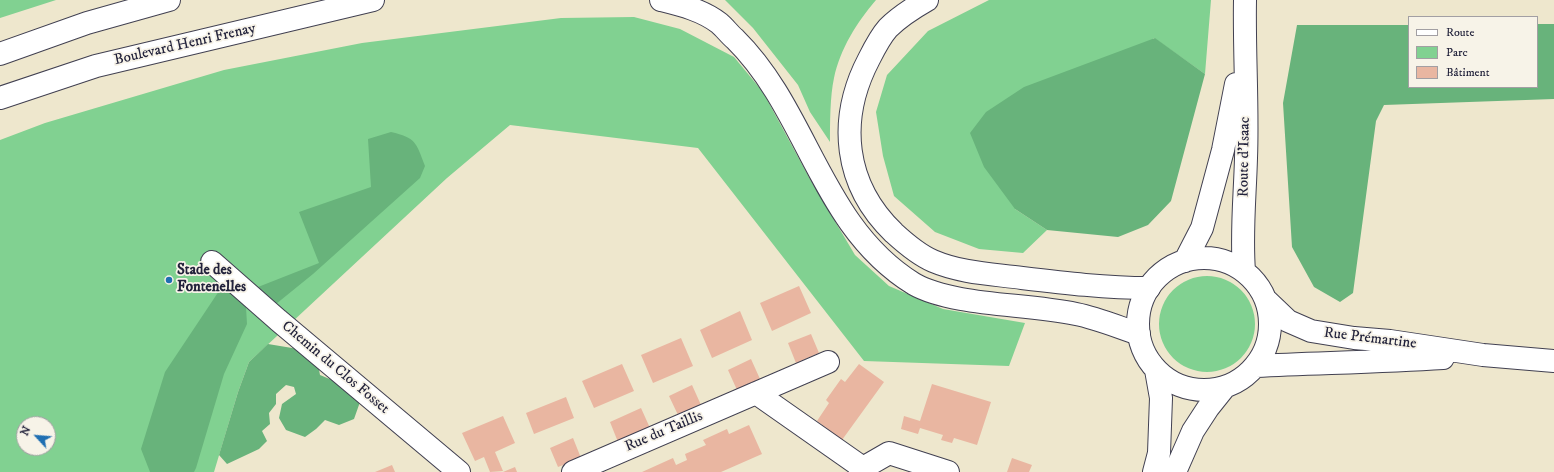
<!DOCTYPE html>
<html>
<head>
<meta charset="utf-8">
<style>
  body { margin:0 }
  #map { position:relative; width:1554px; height:472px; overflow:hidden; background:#eee7cd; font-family:"IM FELL DW Pica",serif }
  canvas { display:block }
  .legend { position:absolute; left:1408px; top:16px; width:130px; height:72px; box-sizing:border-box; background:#f7f3e8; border:1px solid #a29fa3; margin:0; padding:5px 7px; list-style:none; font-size:12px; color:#22223b }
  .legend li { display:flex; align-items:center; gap:8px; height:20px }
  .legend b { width:20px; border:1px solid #a29fa3 }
  .north { position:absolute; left:16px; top:416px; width:40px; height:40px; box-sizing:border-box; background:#f7f3e8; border:1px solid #a29fa3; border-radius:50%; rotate:296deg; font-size:11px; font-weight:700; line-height:16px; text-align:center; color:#22223b }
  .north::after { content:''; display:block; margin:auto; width:14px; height:18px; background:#1f6fb2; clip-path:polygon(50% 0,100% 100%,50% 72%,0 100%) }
</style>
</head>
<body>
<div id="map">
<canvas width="1554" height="472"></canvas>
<ul class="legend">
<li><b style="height:5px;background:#fff"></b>Route</li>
<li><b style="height:11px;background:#81d191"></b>Parc</li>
<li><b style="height:11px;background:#e9b6a1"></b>Bâtiment</li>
</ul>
<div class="north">N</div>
</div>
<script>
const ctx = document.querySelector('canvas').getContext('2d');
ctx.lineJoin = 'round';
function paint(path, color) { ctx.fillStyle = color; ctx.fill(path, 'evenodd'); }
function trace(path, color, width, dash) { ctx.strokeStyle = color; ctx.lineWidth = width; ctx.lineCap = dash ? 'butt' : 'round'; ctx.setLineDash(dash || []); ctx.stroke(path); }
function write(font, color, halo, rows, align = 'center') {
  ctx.font = font + ' "IM FELL DW Pica",serif'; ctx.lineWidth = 3.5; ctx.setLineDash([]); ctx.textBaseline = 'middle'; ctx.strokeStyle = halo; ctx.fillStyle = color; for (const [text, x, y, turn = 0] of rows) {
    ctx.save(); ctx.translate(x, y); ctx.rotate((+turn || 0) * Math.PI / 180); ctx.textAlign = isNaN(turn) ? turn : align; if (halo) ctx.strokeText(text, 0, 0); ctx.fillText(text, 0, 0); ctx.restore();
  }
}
paint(new Path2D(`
  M0,0h56l-56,18z
  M725,0h151c-19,22 -36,49 -42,78 -4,18 -4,45 -4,64l-20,-30 -12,-27 -45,-57z
  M989,0h222l-6,74 -51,-36 -139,171 32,21 -24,23 -44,-4 -44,-17 -41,-36 -11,-40 -7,-44 11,-37 41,-44z
  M634,17l46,12 54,28 29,35 48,89 44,74 34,31 54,23 82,14 -16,43 -145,-5 -166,-213 -188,-23 -63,53 -198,184 -11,30 -24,80h-214v-332l45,-17 179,-53 138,-27 199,-25zM24,424h24v24h-24z
  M1159 324a48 48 0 1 1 96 0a48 48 0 1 1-96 0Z`), '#81d191');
paint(new Path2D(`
  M1537,24h17v75l-170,6 -8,16 -23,172 -13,9 -26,-15 -22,-40 -9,-144 14,-78h112v62h128z
  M1155,38l50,36 -34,127 -23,24 -30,12 -71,-7 -32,-21 -31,-42 -14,-34 16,-21 38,-25z
  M391,132c25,6 25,10 34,34l-5,12 -107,96 -37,30 -18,-17 61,-24 -20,-51 72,-25 -3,-48z
  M223,285l23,22 1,17 -23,50 -28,94 -2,4h-44l-9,-23 24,-77z
  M268,344l36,6 13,9 3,16 12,5h14l14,22 -6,17 -15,6 -14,-5 -9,9 -11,8 -19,-7 -7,-12 3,-14 14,-10 -2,-7 -8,-2 -10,9v10l-7,9 1,11 -8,7 5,10 -8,8 -32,15 -8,-9 19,-63 11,-30z`), '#68b37b');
paint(new Path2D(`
  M799,286l12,27 -39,18 -12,-28z
  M740,311l12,29 -40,18 -12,-28z
  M811,334l8,19 -23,10 -8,-20z
  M681,338l12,28 -40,17 -12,-28z
  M751,359l9,20 -23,11 -9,-20z
  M622,364l12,27 -40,17 -12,-27z
  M859,364l25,18 -42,58 -25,-19 12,-18 -3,-3 15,-21 4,3z
  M932,384l59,18 -14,43 -23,-7 -2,5 -11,-3 2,-5 -23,-7 -2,6 -17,-5 3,-13 16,5z
  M692,385l9,20 -23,10 -9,-19z
  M566,397l8,21 -40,16 -8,-21z
  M641,408l9,20 -32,14 -8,-20z
  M503,416l12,27 -20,9 8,19 -13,1 -6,-15 -9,4 -13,-28z
  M749,425l13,29 -41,18h-79l31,-14 3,7 11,-5 -2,-6 21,-9 -3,-5 24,-11 2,5z
  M573,438l8,20 -23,9 -8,-19z
  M1012,458l20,7 -3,7h-22z
  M392,465l3,7h-20z
  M515,467l2,5h-14z`), '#e9b6a1');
const minor = new Path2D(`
  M1138 324a66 66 0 1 1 132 0a66 66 0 1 1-132 0Z
  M1185,261l17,-33 21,-78 13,-66
  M212,262l66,58 181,152
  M1244,271c-3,-38 1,-75 2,-113 2,-52 -2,-105 -1,-158
  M1267,301l21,20 23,10 43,7 36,3 93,14 71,6
  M1256,366c62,-3 125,-4 187,-8
  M756,393l107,75
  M573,472l255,-110
  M860,472l3,-4 26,-15 59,19
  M1154,472l5,-19 2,-55 -5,-28
  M1175,472l18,-41 15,-23 16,-20`);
const highway = new Path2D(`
  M661,0c20,5 41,10 58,23 6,5 10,11 16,16 74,73 85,187 179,245 14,8 31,12 47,15 38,7 77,7 115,15 21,4 42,13 63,20
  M927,0c-14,8 -28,17 -39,28 -8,9 -14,21 -19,31 -32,61 -25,126 25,174 12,11 25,22 39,28 28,12 59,13 89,17 42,5 84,10 127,10
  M0,54l87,-31 82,-23
  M0,98l96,-32 277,-66`);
trace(minor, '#414051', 24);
trace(highway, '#414051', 24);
trace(minor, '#fff', 22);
trace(highway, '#fff', 22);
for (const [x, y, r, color] of [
  [169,280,4,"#1f6fb2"]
]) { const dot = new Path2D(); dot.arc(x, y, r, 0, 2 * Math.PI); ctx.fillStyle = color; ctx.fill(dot); trace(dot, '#f7f3e8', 1.5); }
write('15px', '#22223b', '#f7f3e8', [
  ["Boulevard Henri Frenay",185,45,-13],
  ["Route d'Isaac",1245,157,-89],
  ["Rue Prémartine",1370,339,7],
  ["Chemin du Clos Fosset",335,368,40],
  ["Rue du Taillis",664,432,-23]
]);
write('bold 15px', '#22223b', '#f7f3e8', [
  ["Stade des",177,271],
  ["Fontenelles",177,288]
], 'left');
</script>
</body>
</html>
